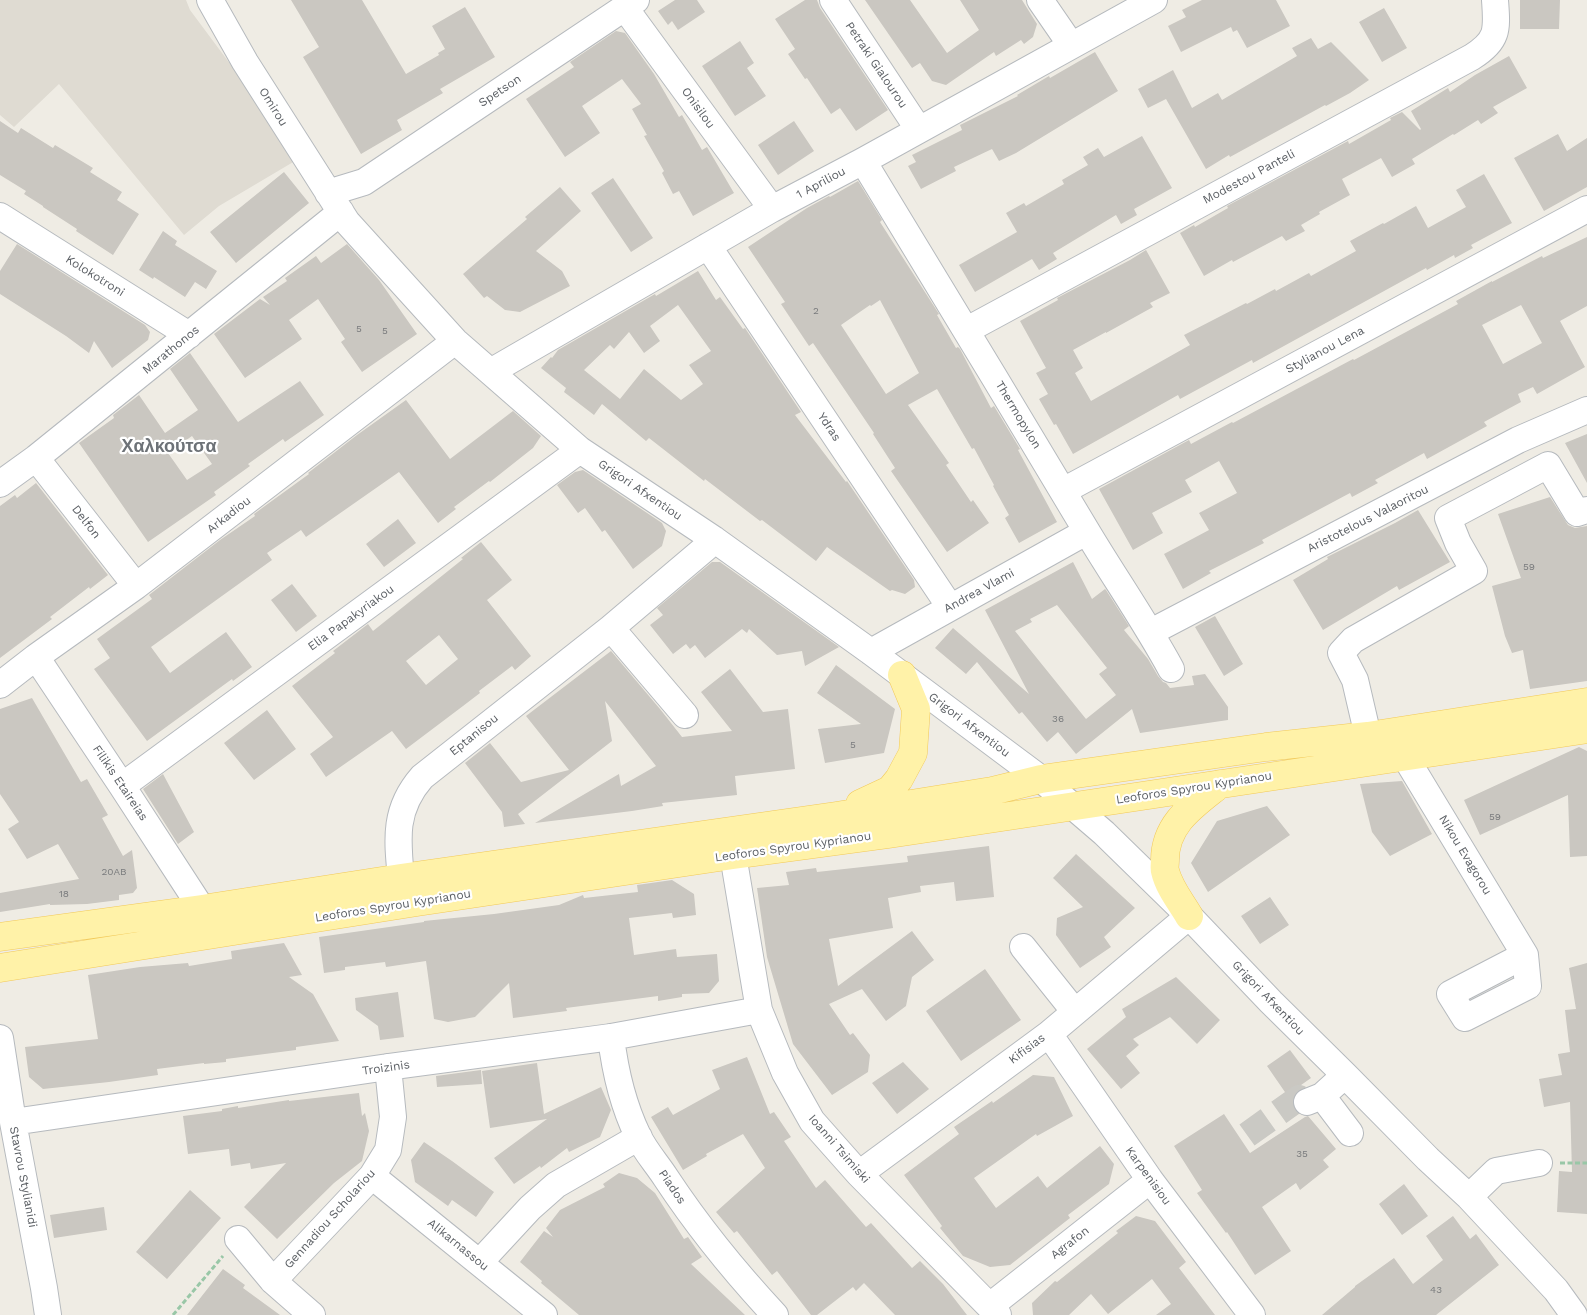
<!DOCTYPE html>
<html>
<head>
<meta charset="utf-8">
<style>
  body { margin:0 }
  canvas { display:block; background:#efece4 }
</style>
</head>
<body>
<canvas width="1587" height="1315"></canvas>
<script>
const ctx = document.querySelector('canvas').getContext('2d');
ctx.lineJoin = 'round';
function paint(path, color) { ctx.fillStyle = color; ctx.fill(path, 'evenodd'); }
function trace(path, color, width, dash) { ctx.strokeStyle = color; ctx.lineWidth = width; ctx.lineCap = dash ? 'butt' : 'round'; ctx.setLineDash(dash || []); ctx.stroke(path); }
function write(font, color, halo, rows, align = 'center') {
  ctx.font = font + ' "Work Sans",sans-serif'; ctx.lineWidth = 4.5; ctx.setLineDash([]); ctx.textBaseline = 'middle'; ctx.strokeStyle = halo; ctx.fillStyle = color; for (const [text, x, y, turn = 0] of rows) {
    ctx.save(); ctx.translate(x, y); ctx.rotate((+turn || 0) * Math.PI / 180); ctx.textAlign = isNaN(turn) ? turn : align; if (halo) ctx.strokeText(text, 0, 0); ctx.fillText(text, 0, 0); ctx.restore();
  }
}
paint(new Path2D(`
  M0,0h186l4,10 110,148 -81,48 -35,29 -125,-151 -45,43 -14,-12z`), '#dfdbd2');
paint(new Path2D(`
  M291,0h71l44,74 33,-19 -1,-2 7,-4 -13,-23 33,-19 30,50 -55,32 3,4 -46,27 5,10 -41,24 -58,-97 16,-10z
  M675,0h22l8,12 -27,18 -6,-9 -4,4 -10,-14z
  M805,0h12l3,8 68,102 -32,21 -16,-23 -9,6 -24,-36 -2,1 -17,-25 7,-5 -20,-30z
  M865,0h45l37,53 32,-23 -19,-30h62l15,24 -4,13 -9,7 -3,-4 -25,16 -2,-4 -48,33 -14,-4 -12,-18 -8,5z
  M1202,0h74l14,26 -43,22 -10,-18 -4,2 -2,-5 -50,25 -13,-26 18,-9 -4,-7z
  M1520,0h40l-1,29h-39z
  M1384,8l23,40 -25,14 -23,-40z
  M616,31l9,2 29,41 25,43 3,-2 20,35 5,-3 27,46 -41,23 -14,-25 -6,3 -11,-21 2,-2 -20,-35 3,-1 -15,-26 9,-5 -19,-25 -40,27 18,27 -35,24 -39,-58 48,-32 -4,-5z
  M1311,38l7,11 13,-7 38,38 -19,13 -24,13 -1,-1 -95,52 -1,-2 -23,14 -40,-70 -18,9 -10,-19 35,-19 19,38 26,-15 4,7 75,-44 -5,-8z
  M740,41l14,22 -7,5 19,28 -31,20 -33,-50z
  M1095,52l23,39 -102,62 -17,8 -7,-12 -38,18 2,4 -35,18 -13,-23 8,-4 -4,-7 50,-25 -2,-5 58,-29 -1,-1 32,-19 1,2z
  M1509,56l18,32 -34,19 5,6 -17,11 -3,-4 -24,15 -1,-1 -41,25 3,5 -23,13 -11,-19 -39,21 8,16 -31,17 1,2 -19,11 4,6 -19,10 -4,-5 -49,26 -1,-2 -28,16 -24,-43 14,-8 1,2 33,-19 -1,-2 121,-65 1,3 42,-24 -1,-2 12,-6 18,18 1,-1 -10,-18 37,-23 2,4 25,-17z
  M0,121l18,12 3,-5 32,20 2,-3 38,23 -3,4 32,20 -5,8 22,14 -26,41 -37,-24 1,-2 -34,-22v-1l-19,-12 2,-3 -26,-16z
  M794,121l20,30 -36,24 -20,-30z
  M1558,134l9,17 20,-13v49l-43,24 -30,-53z
  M1142,136l30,52 -38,21 3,6 -16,9 -5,-9 -63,38 4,6 -18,11 -7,-11 -57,33 -16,-27 58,-33 -11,-19 18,-10 2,3 38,-22 -2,-4 26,-15 -5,-8 15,-9 6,9z
  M284,172l25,31 -73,60 -26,-31z
  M1484,174l28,49 -41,22 2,3 -18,10 -1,-3 -27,15 -1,-2 -173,95 -1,-3 -72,39 -2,-4 -105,59 -17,-30 -2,1 -15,-26 9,-5 -12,-21 10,-5 -26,-47 38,-21 -1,-2 73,-38 16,-10 24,43 -20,10 3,4 -47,26v-1l-33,18 10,18 -8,5 16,28 99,-56 -6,-10 62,-32 1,1 28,-15 1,2 33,-18 2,3 45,-25 -6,-10 33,-18 1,1 32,-18 12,22 38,-21 -10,-17z
  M613,178l40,60 -22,14 -40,-59z
  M858,181l24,39 -2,2 59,92 -2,1 19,33 2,-1 2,2 31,59 3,-2 26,43 -2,1 39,72 -38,21 -14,-25 4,-3 -16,-29 1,-1 -20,-37 -2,1 -35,-60 -29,16 41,58 -3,2 25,37 2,-2 16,23 -42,29 -56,-81 4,-3 -22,-34 1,-1 -61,-90 -4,3 -28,-42 4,-2 -37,-55 59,-39 22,-12 1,1zM880,300l39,73 -33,21 -45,-69 29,-20 1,1z
  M560,187l21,24 -45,40 26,20 8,15 -50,26 -15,-2 -18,-14 -3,2 -21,-24 64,-55 -2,-2z
  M163,231l14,10 -2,4 42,26 -11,18 -11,-7 -10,15 -31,-20 -1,2 -14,-9z
  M1587,237v69l-27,15 25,46 -48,27 -4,-7 -15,7 3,8 -37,20 3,4 -60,33 -3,-6 -49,27 3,3 -26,14 -2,-4 -88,47 2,3 -55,28 2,2 -28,16 -19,-35 45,-24 -10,-17 38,-20 -18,-32 -34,19 7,12 -40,21 11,20 -30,17 -34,-61 90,-49 2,4 41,-22 1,1 120,-64 1,1 104,-56 -2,-3 36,-20v1l50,-26 1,2zM1521,305l21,38 -39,21 -21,-39z
  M17,244l128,81 5,7 -2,8 -36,28 -18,-27 -5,12 -23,-17 -66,-42v-23z
  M347,244l32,36 38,54 -55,38 -21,-30 4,-3 -27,-40 -29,21 13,19 -57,39 -31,-44 46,-35 10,6 -7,-8 24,-16 -2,-3 31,-22 5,7z
  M698,271l18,29 4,-3 23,32 2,-1 56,84 -6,3 51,67 1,-1 67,99 1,7 -10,7 -13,-4 -2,1 -63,-44 -11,14 -54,-41 -2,1 -55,-42 -1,2 -55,-43 -3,3 -44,-37 -8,11 -30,-23 2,-4 -25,-20 10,-11 1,1 6,-8 97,-56 1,2zM678,305l33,46 -22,14 14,19 -22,16 -37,-31 -24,30 -36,-29 26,-25 4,4 15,-17 15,21 16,-12 -10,-15z
  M190,353l48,69 62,-41 24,34 -39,27 -2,-3 -35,25 2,2 -36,26 2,3 -68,47 -69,-99 35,-25 -1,-3 26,-20 26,38 33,-23 -28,-41zM192,436l20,28 -25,16 -19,-27z
  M406,400l44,59 63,-48 28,25 -8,12 -43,34 -1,-1 -35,26 2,2 -18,14 -39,-51 -93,65 -5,-7 -34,23 5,7 -121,87 19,26 56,-41 26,35 -19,14 -1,-2 -85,62 -53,-72 16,-11 -13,-19 55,-40 -3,-4 71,-55 35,-24 -1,-2 15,-11 40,-29 -1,-1 49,-38z
  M1587,434v49l-22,-40z
  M583,470l79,53 4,8 -4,15 -29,23 -28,-39 -3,2 -17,-24 -7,5 -21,-28 18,-13z
  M36,483l72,92 -18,14 -1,-2 -39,30 2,2 -52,39v-152l15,-11 2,3z
  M1550,497l18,28 7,3 12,-2v155l-57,8 -7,-39 -11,3 -7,-17 -13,-50 29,-8 -23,-64z
  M1418,510l32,52 -51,28 -2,-4 -74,44 -30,-50 35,-21 -1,-2 68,-34z
  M398,519l18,24 -32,24 -18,-23z
  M481,542l31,38 -25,20 44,56 -16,14 -3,-4 -33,25 1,2 -17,13 -57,43 -14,-18 -66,46 -16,-23 23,-17 -41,-51 43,-33 -2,-2 35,-27 5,7 90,-72 -2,-1zM439,635l19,24 -32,26 -20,-24z
  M712,562h8l119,85 -34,19 -3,-15 -25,4 -28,-26 -2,4 -5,-4 -37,29 -10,-13 -5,4 -4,-5 -13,10 -23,-29 13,-10 -6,-7z
  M1073,562l19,37 13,-10 1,1 23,36 -5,4 24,29 10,17 5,6 3,1 4,5 24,-3 -2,-9 13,-2 23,33v13l-88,13 -8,-24 -56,45 -18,-22 -11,10 -25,-30 -3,2 -42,-52 -11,12 -31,-26 18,-20 76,66 -44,-84zM1057,605l50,63 -8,6 17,21 -30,24 -71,-88 17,-9 -2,-3z
  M292,584l25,32 -21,16 -25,-32z
  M1215,616l28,48 -19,12 -29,-49z
  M611,651l49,58 22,28 50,-6 -31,-39 29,-23 33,43 25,-3 7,60 -60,7 2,19 -75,8 1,3 -31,5 -97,12 84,-49 2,12 35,-20 -51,-65 7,40 -94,73 7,10 -21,3 -2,-15 -37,-49 25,-20 31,39 48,-12 -43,-54z
  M836,665l59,44 -11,44 -59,10 -7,-34 43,-5 -44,-31z
  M32,698l49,84 6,-3 21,36 -6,3 21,38 9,-6 5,38 -4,5 -14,2v5l-32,4 -37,1v-1l-50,8v-19l79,-14 -21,-35 -31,15 -19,-30 11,-7 -19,-28v-85z
  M267,710l29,39 -42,31 -30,-37z
  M1579,747l8,4v105l-17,1 -2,-62 -88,40 -16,-35z
  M163,774l31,58 -16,12 -35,-55z
  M1402,781l30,53 -42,22 -18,-24 -12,-48z
  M1267,806l23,29 -82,57 -17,-29 26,-42z
  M989,846l5,51 -38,4 -2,-19 -34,4 1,6 -33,6 5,30 -64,11 9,47 74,-55 22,29 -22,17 -6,29 -20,15 -24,-32 -33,15 21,31 3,-2 17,22 -2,17 -36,23 -39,-51 -26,-87 -10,-69 32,-3 -3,-13 30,-4 1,4 91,-10 -1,-6z
  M1076,854l59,54 -31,29 7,10 -31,21 -24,-33 1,-17 26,-11 -30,-29z
  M672,880l22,14 2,21 -23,3 -1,-5 -43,5 5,37 42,-6 1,8 40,-3 2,27 -10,12 -27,1v3l-24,4v-5l-92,12 1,3 -54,7 -4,-35 -34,34 -27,5 -14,-3 -8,-58 -40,6 -1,-5 -40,5v3l-21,3 -5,-36 105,-15v-1l70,-7 65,-9 24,-10 1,3 54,-6 -1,-7z
  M1270,897l19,28 -29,19 -19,-28z
  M284,943l18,32 -13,2 24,17 26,47 -43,6v3l-70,9v3l-22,2v-1l-47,6 1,6 -49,7 -66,7 -14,-12 -4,-30 73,-8 -10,-64 52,-8 48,-4 1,3 43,-7 -1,-8z
  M1587,963v251l-30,-2 2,-41 13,1 -2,-70 -26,5 -5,-28 23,-4 -4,-21 12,-2 -5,-42 11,-1 -7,-41z
  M985,969l36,51 -60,41 -35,-50z
  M1176,977l44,43 -23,24 -27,-27 -37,22 6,6 -13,11 14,17 -19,16 -34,-40 39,-32 -4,-8z
  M398,992l6,45 -24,3 -2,-14 -22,-16 -1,-12z
  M1290,1050l21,28 -24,17 -20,-29z
  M747,1057l23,57 4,-2 17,25 -7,4 32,47 9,-8 41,47 5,-4 41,45 8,-7 23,23 24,31h-72l-31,-32 -8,8 -3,-4 -36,28h-6l-34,-44 -5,4 -35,-44 -3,2 -18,-21 49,-44 -22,-34 -37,20 1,2 -24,14 -32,-53 17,-10 5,8 47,-26 -8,-19z
  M903,1062l26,27 -32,25 -25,-31z
  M537,1063l7,51 57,-27 10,23 -11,27 -31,15 -2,-4 -26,20 -1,-2 -26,18 -20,-26 53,-39 -57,9 -8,-57z
  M481,1070l1,14 -45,3 -1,-11z
  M1033,1075l21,2 19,39 -36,20 -1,-2 -62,44 22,30 42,-32 9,12 53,-42 14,18 -5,20 -41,31 2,3 -60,47 -20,2 -27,-11 -23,-28 2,-2 -38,-51 55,-41 -5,-7 38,-26 1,2z
  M359,1093l3,23 3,-3 4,18 -7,30 -28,22 -57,56 -33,-32 42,-44 -35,6 -1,-6 -19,3 -2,-17 -41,5 -5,-38 39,-5v-2l16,-3v2l51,-8v1z
  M1224,1114l26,39 55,-36 3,-1 28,33 -13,11 6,7 -29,23 -4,-7 -34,24 29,44 -36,24 -28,-43 -1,1 -29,-40 5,-3 -28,-44z
  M424,1142l28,19 42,31 -18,25 -24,-17 -4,6 -33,-24 -4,-22z
  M619,1173l18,5 18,15 29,46 4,-2 14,20 -11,7 54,51h-166l-38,-32 1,-2 -22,-19 24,-31 9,6 -7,-9 14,-18 45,-23 -2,-3z
  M1404,1184l24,32 -26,19 -23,-31z
  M190,1190l31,28 -54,61 -31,-27z
  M104,1207l3,23 -53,8 -4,-23z
  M1136,1216l19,5 31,41 -7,6 36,47h-59l15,-11 -19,-25 -44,35 -17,-20 -22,21h-36l-1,-12 23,-22 2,1 61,-49 -2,-2z
  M1453,1216l17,23 6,-5 23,31 -63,50h-114l33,-28v-1l39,-28 19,26 30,-24 -17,-24z
  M223,1269l22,16 -2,3 37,27h-93z`), '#cac7c1');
trace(new Path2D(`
  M1247,1135l52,-37 8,4`), '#cac9c4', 26, [26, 13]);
const minor = new Path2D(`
  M210,0l35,62 102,160 108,119 125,109 135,90 156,112 170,127 63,54 85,83 82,86 74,73 83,84 41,38 87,93 18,25
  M833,0l86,130
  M1040,0l31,45
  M625,8l147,201
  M863,161c75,122 149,246 223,369 28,47 59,91 85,139
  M328,193l36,-11 272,-182
  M0,216l189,119
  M708,246l242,361
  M967,330l505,-273c27,-17 25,-28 23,-57
  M492,371l280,-162 91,-48 291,-161
  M36,458l100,128
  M0,484l36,-26 305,-246
  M1063,491l524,-282
  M611,628l74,87
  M1151,632l367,-192 69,-30
  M871,652l215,-120
  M36,657l86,129 80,123
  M0,685l36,-28 100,-71 319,-245
  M1368,736l-13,-56 -14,-27 12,-13 121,-69 -16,-28 -10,-25 100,-53 29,48 10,-3
  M1404,755l121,200 3,31 -63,32 -15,-24 75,-39
  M122,786l458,-336
  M733,855l26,155 26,63 27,48 47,53 139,141
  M401,878c-4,-40 -7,-69 21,-101l189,-149 104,-88
  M1023,947l52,65
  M1049,1034l101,146 102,135
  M611,1037c4,34 12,68 27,99 7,15 19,28 28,42 33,50 68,93 109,137
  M0,1038l13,84 31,166 4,27
  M1322,1096l28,37
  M1307,1102l15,-6 23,-21
  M13,1122l375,-55 223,-30 148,-27
  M859,1174l190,-140 140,-118
  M372,1176l172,139
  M1469,1197l27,-26 43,-8
  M238,1239l35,42 39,34
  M480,1262l50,-54 26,-23 83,-48
  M273,1281l99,-105 16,-26 5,-33 -5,-50
  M990,1306l160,-126`);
const major = new Path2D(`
  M860,804l30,-14 9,-11 14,-26 3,-44 -14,-34
  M1189,916c-8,-14 -20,-28 -24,-45 -1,-3 0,-7 0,-11 0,-37 29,-55 55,-76
  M0,937l202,-28 199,-31 435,-62 156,-25 49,-12 225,-32 102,-11 219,-34
  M0,968l417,-66 316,-47 156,-21 698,-105`);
trace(minor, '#b6babe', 28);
trace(major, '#f2c959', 29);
trace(new Path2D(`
  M1560,1163h27
  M173,1315l50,-59`), '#99c7a7', 3, [5, 2.5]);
trace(minor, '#fff', 26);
trace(major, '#fff2a8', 28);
write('10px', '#787a7c', null, [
  ["2",816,311],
  ["5",359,329],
  ["5",385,331],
  ["59",1529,567],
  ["36",1058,719],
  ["5",853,745],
  ["59",1495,817],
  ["20AB",114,872],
  ["18",64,894],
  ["35",1302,1154],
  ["43",1436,1290]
]);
write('12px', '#5c6065', '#fff', [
  ["Petraki Gialourou",876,65,56],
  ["Spetson",500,91,-34],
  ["Omirou",273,107,58],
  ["Onisilou",698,108,54],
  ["Modestou Panteli",1249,177,-28],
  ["1 Apriliou",821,183,-28],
  ["Kolokotroni",95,276,32],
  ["Marathonos",171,350,-39],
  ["Stylianou Lena",1325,350,-28],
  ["Thermopylon",1018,415,59],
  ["Ydras",829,427,56],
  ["Grigori Afxentiou",640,490,34],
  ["Arkadiou",229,515,-38],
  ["Aristotelous Valaoritou",1368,519,-27],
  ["Delfon",86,522,52],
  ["Andrea Vlami",979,591,-29],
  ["Elia Papakyriakou",351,618,-36],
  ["Grigori Afxentiou",969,725,37],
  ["Eptanisou",474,735,-39],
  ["Filikis Etaireias",120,783,56],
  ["Leoforos Spyrou Kyprianou",1194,788,-9],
  ["Leoforos Spyrou Kyprianou",793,847,-8],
  ["Nikou Evagorou",1465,855,59],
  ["Leoforos Spyrou Kyprianou",393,906,-9],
  ["Grigori Afxentiou",1268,998,46],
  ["Kifisias",1027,1049,-37],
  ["Troizinis",386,1068,-8],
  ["Ioanni Tsimiski",839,1149,49],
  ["Karpenisiou",1148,1176,54],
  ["Stavrou Stylianidi",23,1177,79],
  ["Piados",672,1187,56],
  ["Gennadiou Scholariou",330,1219,-48],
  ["Agrafon",1070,1243,-38],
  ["Alikarnassou",458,1245,39]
]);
write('bold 18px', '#6d7277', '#fff', [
  ["Χαλκούτσα",169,447]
]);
</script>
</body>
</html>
